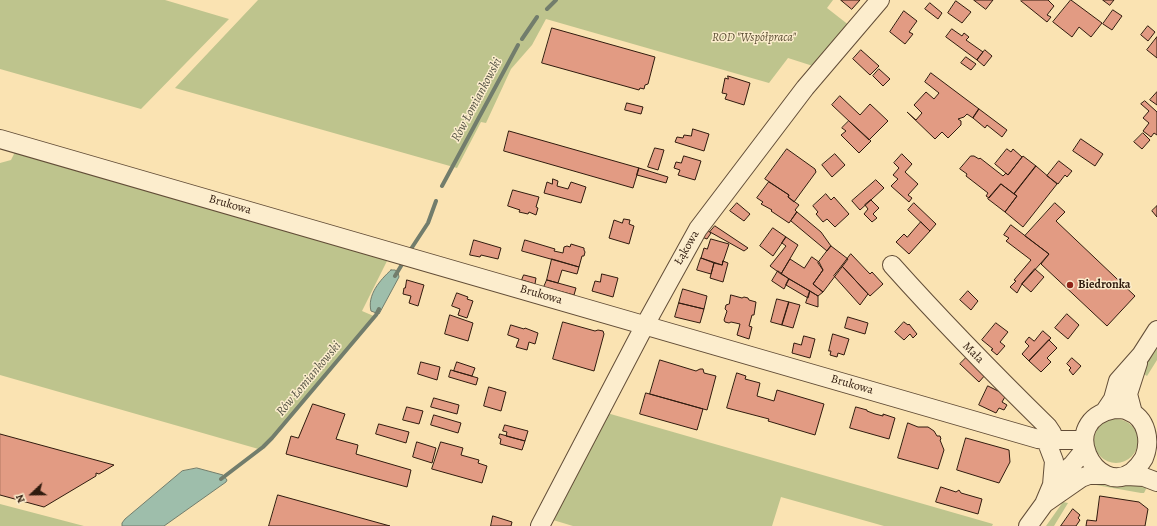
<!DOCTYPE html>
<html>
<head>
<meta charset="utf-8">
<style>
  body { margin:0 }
  #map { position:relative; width:1157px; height:526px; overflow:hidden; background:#fae3b2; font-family:Alegreya,serif }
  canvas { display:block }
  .north { position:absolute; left:12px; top:474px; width:40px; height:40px; -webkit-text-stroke:3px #fcedcd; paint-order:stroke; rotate:248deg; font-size:11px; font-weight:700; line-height:16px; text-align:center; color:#301b0e }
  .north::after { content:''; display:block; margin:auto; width:14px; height:18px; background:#301b0e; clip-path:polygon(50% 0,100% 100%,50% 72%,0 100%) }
</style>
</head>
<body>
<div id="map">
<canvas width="1157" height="526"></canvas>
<div class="north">N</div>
</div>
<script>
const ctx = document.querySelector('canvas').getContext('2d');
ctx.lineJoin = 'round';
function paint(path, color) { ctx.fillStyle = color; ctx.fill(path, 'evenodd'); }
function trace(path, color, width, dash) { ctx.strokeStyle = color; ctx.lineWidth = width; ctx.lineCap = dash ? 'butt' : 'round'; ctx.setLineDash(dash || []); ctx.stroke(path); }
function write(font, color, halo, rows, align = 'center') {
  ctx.font = font + ' Alegreya,serif'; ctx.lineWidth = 3; ctx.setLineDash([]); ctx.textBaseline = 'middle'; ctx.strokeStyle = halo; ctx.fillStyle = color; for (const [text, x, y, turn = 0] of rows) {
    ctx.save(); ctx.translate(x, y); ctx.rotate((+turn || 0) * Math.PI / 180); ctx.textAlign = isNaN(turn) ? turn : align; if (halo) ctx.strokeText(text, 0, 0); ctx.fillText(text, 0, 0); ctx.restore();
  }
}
paint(new Path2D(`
  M0,0h165l64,19 -88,90 -141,-40z
  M258,0h575l-6,8 23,18 -34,41 -28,-9 -19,25 -223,-64 -14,26 -21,24 -25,54 -5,-1 -24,46 -282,-80z
  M15,152l373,107 -26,52 14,6 -114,133 -262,-75v-212l11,-3z
  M1157,346v14l-10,16 -3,-2 -1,-5z
  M607,413l386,111 -1,2h-108l-103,-29 -9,29h-199l-20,-6z
  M1094 441a22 22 0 1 1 44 0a22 22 0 1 1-44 0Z
  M1095,483l13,3h32l7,1 -3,6h-3l-45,-8z
  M1063,502l5,1 -14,23h-8z
  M0,504l84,22h-84z`), '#bec48d');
const water = new Path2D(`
  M391,270h4l3,2 1,5 -20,37 -8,-3c-4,-16 9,-31 20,-41z
  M197,468l26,7 4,5 -1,2 -62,44h-42v-3l3,-4 57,-48z`);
paint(water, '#9ebeab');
trace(water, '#727d6c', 1);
trace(new Path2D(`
  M547,9l9,-9
  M522,39l15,-22
  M442,186l76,-141
  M409,252l19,-29 8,-22
  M395,276l9,-15
  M221,479l42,-32 9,-9 104,-123 3,-6`), '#727d6c', 4);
const building = new Path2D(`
  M841,0h19l-8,9z
  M974,0h19l-7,9z
  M1022,0h26l6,6 -7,9 4,2 -4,5 -26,-21z
  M1071,0l31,23 -11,14 -12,-10 -7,10 -19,-15z
  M1103,0h11l-4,5z
  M956,1l15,11 -9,11 -14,-10z
  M930,3l12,10 -4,6 -13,-10z
  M1113,10l9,6 -10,14 -9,-6z
  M904,11l13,10 -8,11 4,2 -8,10 -15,-12z
  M1148,26l7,6 -7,9 -7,-6z
  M552,28l103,29 -7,27 -3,1 -1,4 -4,-1 -1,2 -97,-27z
  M952,29l10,7 2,-3 5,4 -3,3 17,12 -6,8 -31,-23z
  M1157,37v21l-10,-8z
  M861,50l18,16 -9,9 -17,-16z
  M985,50l7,6 -8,10 -7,-6z
  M966,57l10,7 -5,6 -10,-7z
  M879,69l11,10 -7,7 -10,-10z
  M931,73l48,36 -6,9 -6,-4 -3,3 -6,2 3,2v4l-13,13 -6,-6 -7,7 -28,-27 9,8 6,-7 -8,-8 12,-13 8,7 5,-6 -14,-11z
  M728,76l22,7 -6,22 -19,-6 2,-5 -5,-1 3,-15 3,1z
  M1157,92v13l-7,-5z
  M840,96l20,19 10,-11 18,17 -19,19 -37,-35z
  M1145,101l12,11v23l-3,-2 -3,4 -8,-6 6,-8 -6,-5 6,-7 -8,-7z
  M627,103l16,4 -2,7 -16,-4z
  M979,109l28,21 -5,7 -15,-12 -2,3 -12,-10z
  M849,121l22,20 -12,12 -18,-18 5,-4 -4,-3z
  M693,129l16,5 -5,17 -29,-9 2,-5 6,1 1,-3 7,1z
  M509,131l130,37 -6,20 -129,-37z
  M1143,133l7,7 -8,9 -8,-7z
  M1081,139l22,15 -8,12 -22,-15z
  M655,148l9,2 -6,20 -10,-3z
  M787,149l28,20 1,3 -22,30 -6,-5 1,-2 -24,-16z
  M1007,149l4,3 2,-3 9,8 -14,18 -13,-11z
  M835,154l10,11 -13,12 -10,-12z
  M902,154l10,10 -7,8 13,12 -10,11 4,3 -3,4 -18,-16 7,-7 -5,-4 6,-7 -5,-5z
  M684,156l17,5 -6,19 -17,-5 2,-5 -6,-2 2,-6 5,1z
  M971,156h3l5,3 1,-1 23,18 3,-3 2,2 15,-19 13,10 -22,28 -13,-10 -12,14 -3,-2 2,-3 -22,-17 1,-2 -7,-5z
  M1059,161l13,10 -5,6 -2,-2 -7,9 -11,-8z
  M1036,166l21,18 -34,43 -18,-15 12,-16 -3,-2z
  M639,168l29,9 -2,6 -29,-8z
  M553,179l5,2 -1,5 11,3 3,-7 15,5 -5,16 -37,-10 3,-11 5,2z
  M876,180l8,8 -24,22 -8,-9z
  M769,182l20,13 -1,2 11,8 -4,5 2,2 -8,11 -18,-12 1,-1 -11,-6 2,-2 -6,-4z
  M1001,184l16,12 -12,16 -17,-13z
  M513,190l26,7 -3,10 2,1 -2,7 -7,-3 -1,2 -9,-2 1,-2 -12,-4z
  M826,194l5,6 3,-3 15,17 -14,13 -8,-8 -4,3 -7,-8 2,-2 -5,-6z
  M871,200l8,8 -6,6 4,4 -5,4 -8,-8 4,-5 -3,-4z
  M737,203l13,11 -6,7 -14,-10z
  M914,203l22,21 -6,7 -22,-21z
  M1055,203l10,9 -9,9 79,75 -28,30 -66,-62 8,-10 -24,-18z
  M1157,206v11l-5,-6z
  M797,212l24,20 10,14 -4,5 -36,-30z
  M624,219l6,1 -1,4 5,2 -5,18 -20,-6 5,-18 8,3z
  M921,222l9,9 -21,23 -13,-12 8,-8 3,3z
  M1011,225l38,29 -27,30 -5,9 -7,-6 6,-6 -2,-1 17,-20 -25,-19 3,-3 -5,-3z
  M715,226l33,22 -4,3 -34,-19z
  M773,228l13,9 -13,19 -13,-10z
  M707,230l4,3 -4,6 -5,-2z
  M786,237l12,8 -17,29 -11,-8 16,-20 -4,-3z
  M711,239l18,5 -7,21 -21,-7 3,-10 3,1z
  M474,240l27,8 -3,11 -17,-4 -1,2 -10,-2z
  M525,240l30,9 -1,2 9,2 1,-6 3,-1 3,1 1,-3 13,4v2l1,2 -1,4h-2l-3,11 -57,-16z
  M831,246l17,13 -25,33 -10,-8 10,-14 -5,-7z
  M851,254l19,20 2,-2 11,12 -13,12 -28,-30z
  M812,257l7,5 4,8 -10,14 10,8 -5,4 -37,-22 9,-15 14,9z
  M701,258l13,5 -3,11 -14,-4z
  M552,259l27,8 -2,7 -15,-4 -4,13 -11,-3z
  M723,261l5,2 -5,19 -13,-4 4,-15 8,2z
  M842,266l26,28 -8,11 -26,-29z
  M1035,269l9,8 -13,15 -9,-8z
  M778,271l11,8 -5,10 -12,-8z
  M602,274l16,4 -5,19 -21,-6 3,-10 5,1z
  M524,275l12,3 -1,6 -13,-4z
  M789,279l21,12 -2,7 -22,-13z
  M407,280l17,5 -6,21 -9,-3 2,-7 -8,-2 1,-6h1z
  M547,280l29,8 -2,7 -30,-8z
  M683,289l24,7 -3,13 -25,-6z
  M810,291l8,5v11l-12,-4z
  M968,291l10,10 -7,9 -11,-10z
  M457,293l11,4 -1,2 6,2 -6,17 -9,-3 2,-6 -8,-3z
  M731,295l11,3 2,-1 4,1 1,2 7,2 -2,13h-2l-3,11 3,1 -3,12 -12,-4 3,-11 -9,-2 -2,1 -4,-1 -1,-2 3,-9 -2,-2 1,-4 3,-1z
  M777,299l12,3 -7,23 -11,-3z
  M789,302l11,3 -7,23 -11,-3z
  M679,303l25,6 -4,14 -25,-6z
  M1067,314l12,11 -11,14 -13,-11z
  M450,315l23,8 -5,18 -23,-7z
  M848,317l20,6 -3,11 -20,-6z
  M563,322l32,9 3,-1 5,1 1,3 -10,37 -41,-12z
  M904,322l4,3 1,-1 8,10 -4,4 -3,-4 -6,6 -9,-8z
  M996,323l12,9 -8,10 5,4 -8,9 -6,-5 2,-1 -11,-9z
  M511,325l13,4 1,-1 13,5 -3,11 -6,-2 -2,8 -11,-3 3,-8 -11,-4z
  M1043,331l8,7 -22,23 -7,-7 7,-8 -4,-4 4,-5 5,4z
  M833,334l16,5 -5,16 -6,-2 -1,4 -7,-2 1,-4h-2z
  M804,336l11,3 -5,19 -18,-5 2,-10 7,2z
  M1049,340l8,8 -10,10 4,4 -10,10 -12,-11z
  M968,356l18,18 -7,8 -19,-18z
  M1072,358l9,8 -8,9 -4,-5 2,-2 -4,-4z
  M660,360l36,11 4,-2h3l1,4 12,3 -9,34 -57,-16z
  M421,362l19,5 -3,13 -19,-6z
  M457,362l18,6 -3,8 -18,-5z
  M451,370l27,8 -2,7 -27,-8z
  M737,373l9,3 -1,3 15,4 -3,13 17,5 3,-11 47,14 -9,31 -47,-14 1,-2 -42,-11z
  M988,386l18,9 -4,7 5,3 -3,5 -5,-2 -3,5 -17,-8z
  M489,387l17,5 -5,19 -17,-5z
  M646,393l57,16 -6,21 -57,-16z
  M434,398l25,7 -2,9 -26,-7z
  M313,404l32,10 -9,25 22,6 -2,9 55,16 -4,17 -121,-33 5,-18 7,2z
  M407,407l16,4 -4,13 -16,-4z
  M856,407l11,3v1l8,3 8,2v-2l12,4 -6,21 -39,-11z
  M434,415l27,8 -3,10 -27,-8z
  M908,423l10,4h10l6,4 3,5h3l1,3 -1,1 4,10 -6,19 -40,-11z
  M379,424l30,8 -3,11 -30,-9z
  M505,425l23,6 -3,10 -19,-5 1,-4 -4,-1z
  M0,434l114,31 -15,9 -3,-1v3l-52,31 -44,-12z
  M500,434l25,7 -3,9 -22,-6 1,-5 -2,-1z
  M966,438l43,12 1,12 -11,21 -42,-13z
  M417,442l19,6 -4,15 -19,-6z
  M441,442l22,6 -2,7 18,5 -1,3 9,3 -5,17 -50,-14z
  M941,487l15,5 3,-2 2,3 21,6 -4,15 -42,-12z
  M278,495l112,31h-121z
  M1100,496l39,6 9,7 -3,17h-59l1,-6 9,1z
  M1073,509l7,6 -2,3 2,2 -4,6h-15z
  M493,516l19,6 -1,4h-20z`);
paint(building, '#e29b83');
trace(building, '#301b0e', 1);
const minor = new Path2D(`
  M0,139l1038,300 8,1h38
  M892,265c50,56 102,109 156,162l4,6 2,7
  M1115,409c4,0 9,0 13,2 19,7 23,30 16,47 -3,5 -7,10 -12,14 -35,26 -78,-51 -17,-63z
  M1105,411l8,-12 5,-18 23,-26 16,-25
  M1133,413l-5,-19 10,-31
  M1046,440l8,21 -2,24
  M1127,476l17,1 13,5
  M1045,503l36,-25 8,-3h15
  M540,526l105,-201 53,-96 107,-141 75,-88
  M1028,526l16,-22 8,-19 8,-10 12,-10 13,-16`);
trace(minor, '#624d37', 20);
trace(minor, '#fcedcd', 18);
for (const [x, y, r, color] of [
  [1070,285,4,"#8f2418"]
]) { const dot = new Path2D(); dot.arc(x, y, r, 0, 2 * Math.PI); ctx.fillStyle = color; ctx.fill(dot); trace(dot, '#fcedcd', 1.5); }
write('italic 12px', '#5b4e34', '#fcedcd', [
  ["ROD \"Współpraca\"",754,38]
]);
write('12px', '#301b0e', '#fcedcd', [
  ["Brukowa",230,205,16],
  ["Łąkowa",687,248,-60],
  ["Brukowa",541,295,16],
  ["Mała",973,353,45],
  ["Brukowa",852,385,16]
]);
write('bold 12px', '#301b0e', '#fcedcd', [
  ["Biedronka",1078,285]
], 'left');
write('italic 13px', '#565445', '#fcedcd', [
  ["Rów Łomiankowski",477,100,-62],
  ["Rów Łomiankowski",309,379,-50]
]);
</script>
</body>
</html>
